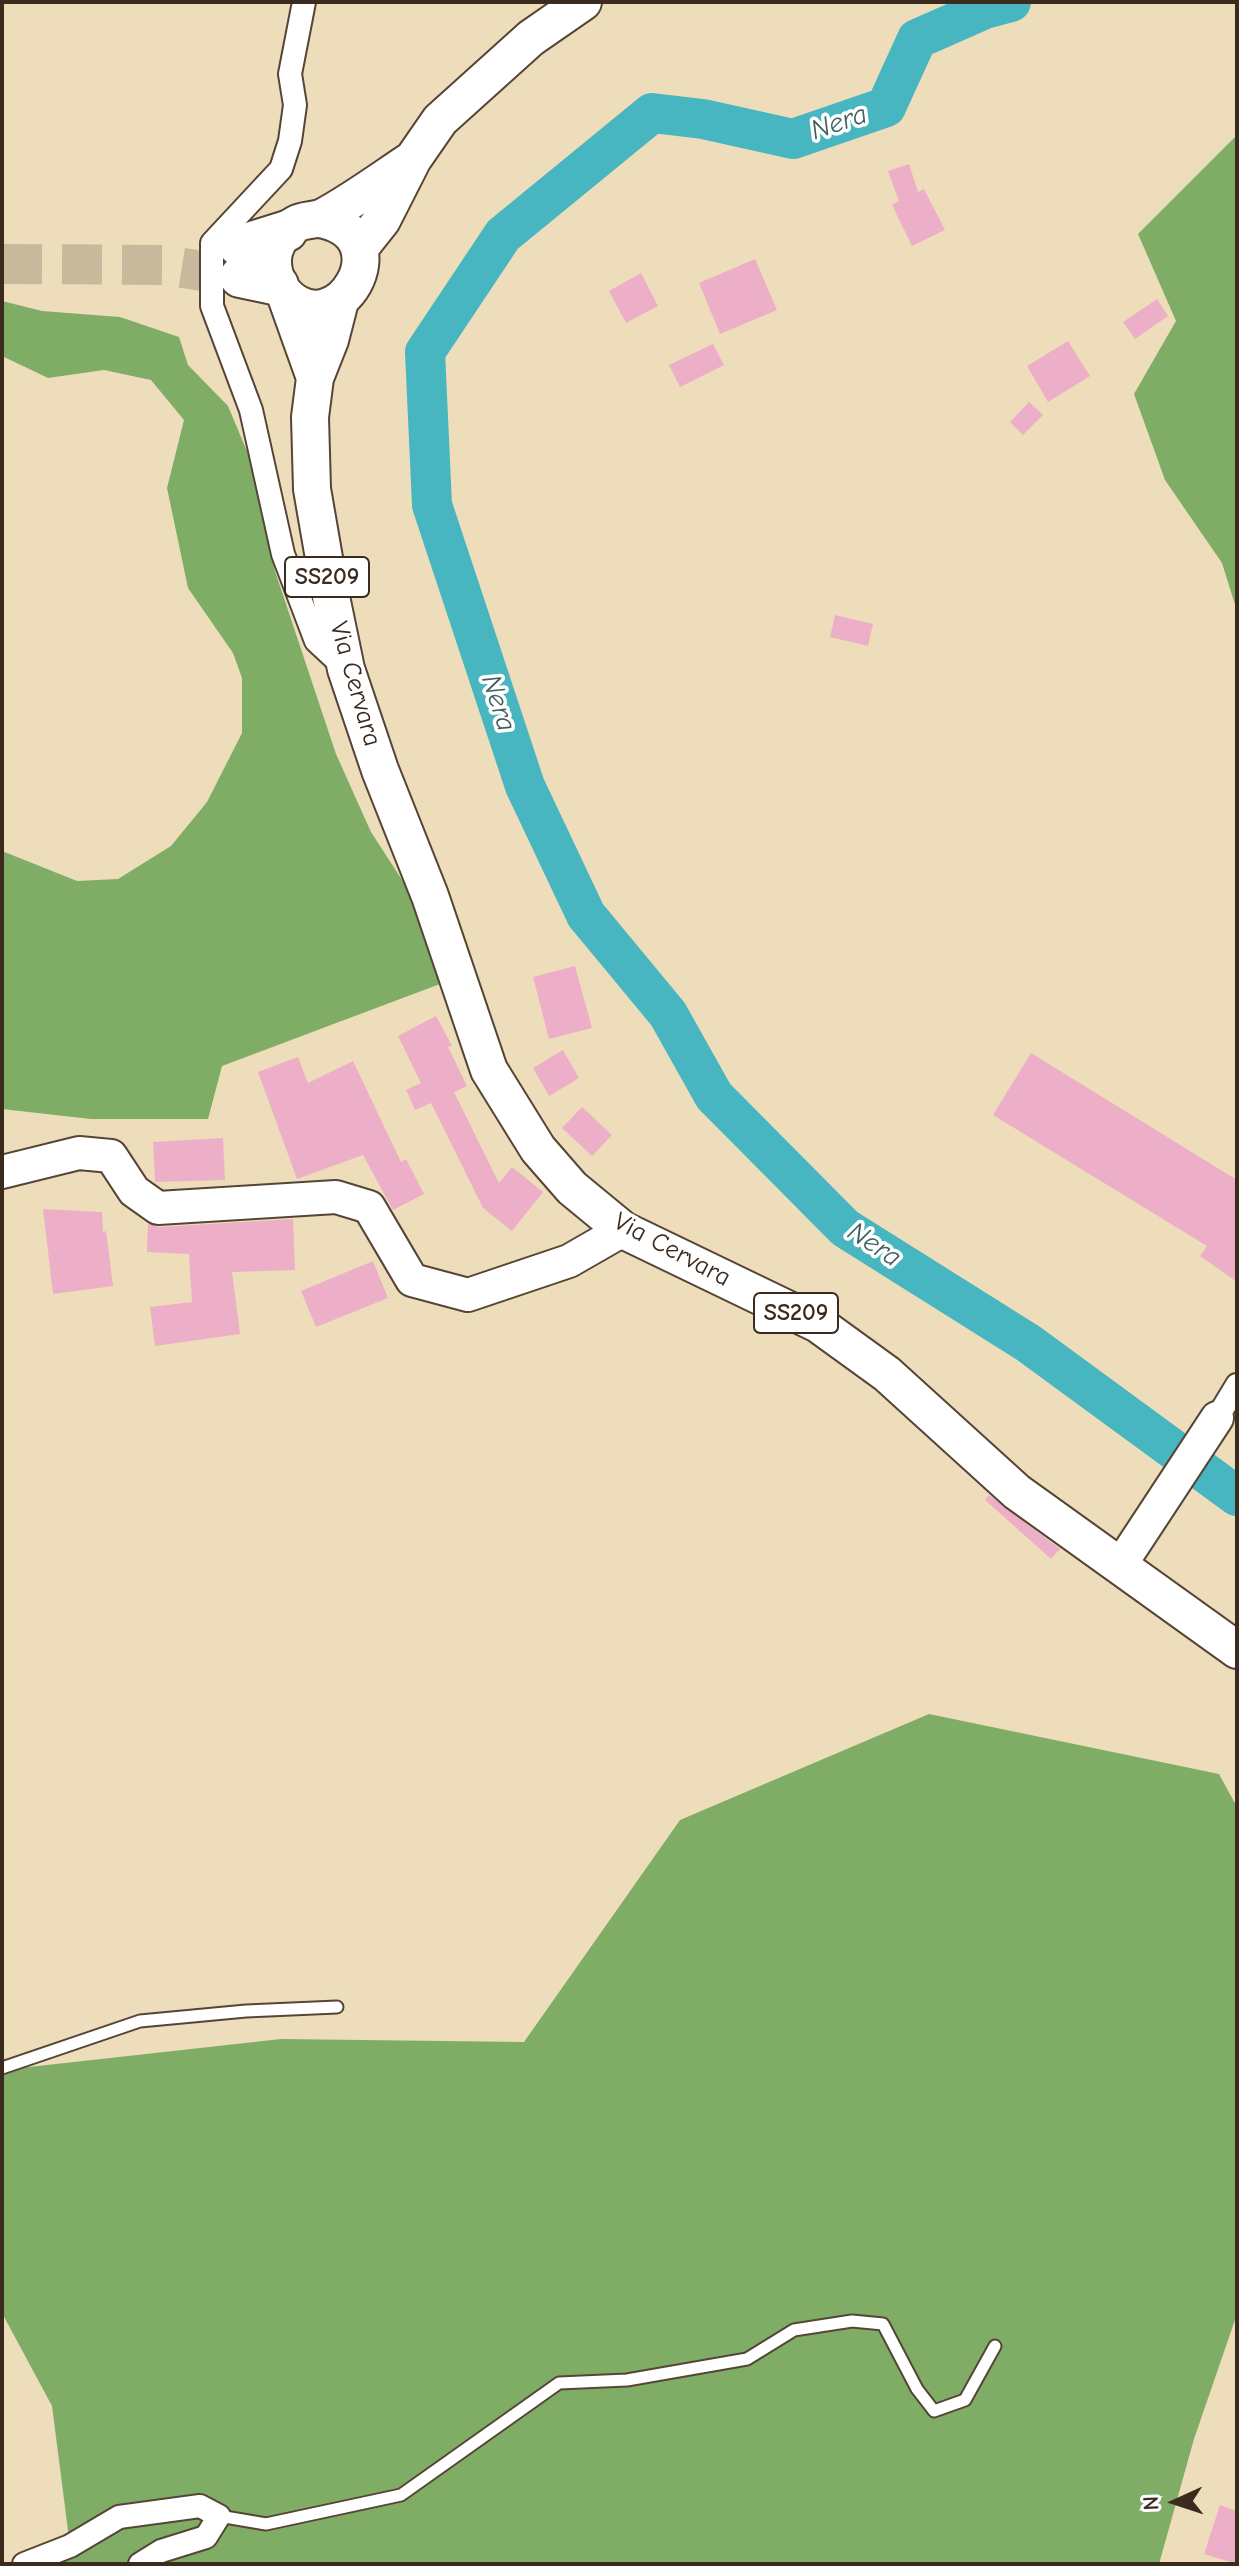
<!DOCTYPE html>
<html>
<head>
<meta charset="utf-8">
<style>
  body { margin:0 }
  #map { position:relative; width:1239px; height:2566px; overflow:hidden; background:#edddbb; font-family:"Comic Neue",sans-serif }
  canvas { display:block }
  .frame { position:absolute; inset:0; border:4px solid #3b2a1e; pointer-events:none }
  .north { position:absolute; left:1135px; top:2462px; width:80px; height:80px; -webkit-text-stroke:6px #fff; paint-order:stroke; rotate:267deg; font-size:22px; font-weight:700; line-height:32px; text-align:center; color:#3b2a1e }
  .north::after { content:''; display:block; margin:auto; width:28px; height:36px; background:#3b2a1e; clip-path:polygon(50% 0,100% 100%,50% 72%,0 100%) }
</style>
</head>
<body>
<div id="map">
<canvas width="1239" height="2566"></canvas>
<div class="frame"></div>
<div class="north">N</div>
</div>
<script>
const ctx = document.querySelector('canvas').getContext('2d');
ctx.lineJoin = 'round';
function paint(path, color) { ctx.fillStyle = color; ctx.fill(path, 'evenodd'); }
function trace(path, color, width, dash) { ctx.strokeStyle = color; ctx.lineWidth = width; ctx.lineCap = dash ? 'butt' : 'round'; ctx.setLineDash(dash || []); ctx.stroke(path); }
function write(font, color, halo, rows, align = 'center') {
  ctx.font = font + ' "Comic Neue",sans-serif'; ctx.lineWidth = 7; ctx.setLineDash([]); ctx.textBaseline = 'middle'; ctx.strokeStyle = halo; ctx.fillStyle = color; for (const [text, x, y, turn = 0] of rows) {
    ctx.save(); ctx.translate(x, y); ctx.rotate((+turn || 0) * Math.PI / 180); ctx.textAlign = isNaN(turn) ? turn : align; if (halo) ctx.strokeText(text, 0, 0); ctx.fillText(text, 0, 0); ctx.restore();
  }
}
paint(new Path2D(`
  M1237,135v476l-15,-48 -57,-83 -31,-86 42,-73 -38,-87z
  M2,301l40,10 78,6 59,20 9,28 40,41 26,62 21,103 61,183 35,78 44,68 25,84 -218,82 -14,53h-117l-89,-10v-258l75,30 41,-2 53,-33 36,-44 35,-69v-55l-9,-25 -45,-65 -21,-100 17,-68 -33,-40 -47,-10 -56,8 -46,-22z
  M929,1714l290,60 18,33v507l-43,125 -35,125h-1114l25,-18 -18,-140 -50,-93v-243l279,-31 243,3 156,-222z`), '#7fad66');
trace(new Path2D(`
  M1011,2l-26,7 -68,30 -31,68 -93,32 -90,-20 -51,-6 -149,122 -78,117 7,153 93,281 61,129 82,99 46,82 131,132 183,115 209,153`), '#47b6c0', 40);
paint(new Path2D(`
  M909,164l9,28 6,-3 21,41 -33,16 -20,-41 7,-4 -11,-30z
  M755,259l22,51 -57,24 -21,-51z
  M641,273l17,33 -32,17 -17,-32z
  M1157,299l11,17 -33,23 -12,-17z
  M1068,341l22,35 -42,26 -21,-36z
  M713,344l11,21 -44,22 -11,-22z
  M1029,402l14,13 -20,20 -13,-13z
  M835,615l38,9 -5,22 -38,-9z
  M575,966l17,62 -43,11 -16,-62z
  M436,1016l16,30 -4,1 19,39 -13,6 45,91 13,-16 31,25 -31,39 -29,-23 -52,-105 -16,7 -9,-20 15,-7 -23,-47z
  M563,1050l16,28 -30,18 -16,-28z
  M1031,1053l206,127v102l-37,-26 7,-10 -214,-131z
  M298,1057l10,26 45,-22 48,101 5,-3 18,35 -31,16 -30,-55 -66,24 -39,-107z
  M582,1107l30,28 -20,21 -30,-28z
  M223,1138l2,42 -70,2 -2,-40z
  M43,1209l59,3 1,20 3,-1 7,55 -60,8z
  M293,1219l2,51 -63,2 8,62 -85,12 -5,-39 42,-5 -3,-48 -42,-2 1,-28 11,3z
  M373,1261l15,37 -72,29 -15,-36z
  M989,1495l71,54 -9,10 -66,-59z
  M1220,2505l17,6v53l-33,-10z`), '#edafc7');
trace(new Path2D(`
  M2,264l162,1 76,12`), '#c9b99c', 40, [40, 20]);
const lane = new Path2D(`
  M2,2068l138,-47 106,-10 91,-4
  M219,2516l47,8 135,-29 158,-112 68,-3 120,-21 47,-29 58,-9 31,3 34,65 17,22 31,-11 30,-54`);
const street = new Path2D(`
  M304,2l-14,72 5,31 -5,36 -9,28 -69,74v63l39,104 32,144 33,87 29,27
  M1217,1418l20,-33
  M24,2564l46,-18 49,-29 81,-11 19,10 -13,21 -45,14 -21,13`);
const secondary = new Path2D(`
  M2,1172l77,-19 32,3 23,35 24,17 178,-11 33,10 43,73 56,15 101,-34 54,-31
  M1119,1567l98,-149`);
const primary = new Path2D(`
  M320,219c86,16 16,131 -36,74 -9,-11 -13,-27 -10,-41 3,-11 11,-22 22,-28 9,-5 20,-3 29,-8 31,-17 59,-38 88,-57
  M359,249l23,-29 31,-61 27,-39 91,-82 52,-36
  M285,294l30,84
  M340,301l-10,39 -15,38 -5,39 2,72 17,98 17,82 34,101 50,126 59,174 49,79 34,39 51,42 195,94 69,50 130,118 220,158`);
const highway = new Path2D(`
  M239,246l48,-15
  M240,277l38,8`);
trace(lane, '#564536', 15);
trace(street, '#564536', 26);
trace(secondary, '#564536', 36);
trace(primary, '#564536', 40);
trace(highway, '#564536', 44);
trace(lane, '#fff', 11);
trace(street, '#fff', 22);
trace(secondary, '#fff', 32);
trace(primary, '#fff', 36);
trace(highway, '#fff', 40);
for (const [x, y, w] of [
  [327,577,84],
  [796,1313,84]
]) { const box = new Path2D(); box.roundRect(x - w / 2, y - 20, w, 40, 6); ctx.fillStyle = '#fff'; ctx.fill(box); trace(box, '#3b2a1e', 2); }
write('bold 24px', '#3b2a1e', null, [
  ["SS209",327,577],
  ["SS209",796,1313]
]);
write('26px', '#3b2a1e', '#fff', [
  ["Via Cervara",355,684,74],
  ["Via Cervara",672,1250,28]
]);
write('italic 28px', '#40625f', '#fff', [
  ["Nera",839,123,-19],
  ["Nera",498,703,72],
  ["Nera",874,1245,33]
]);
</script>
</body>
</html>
